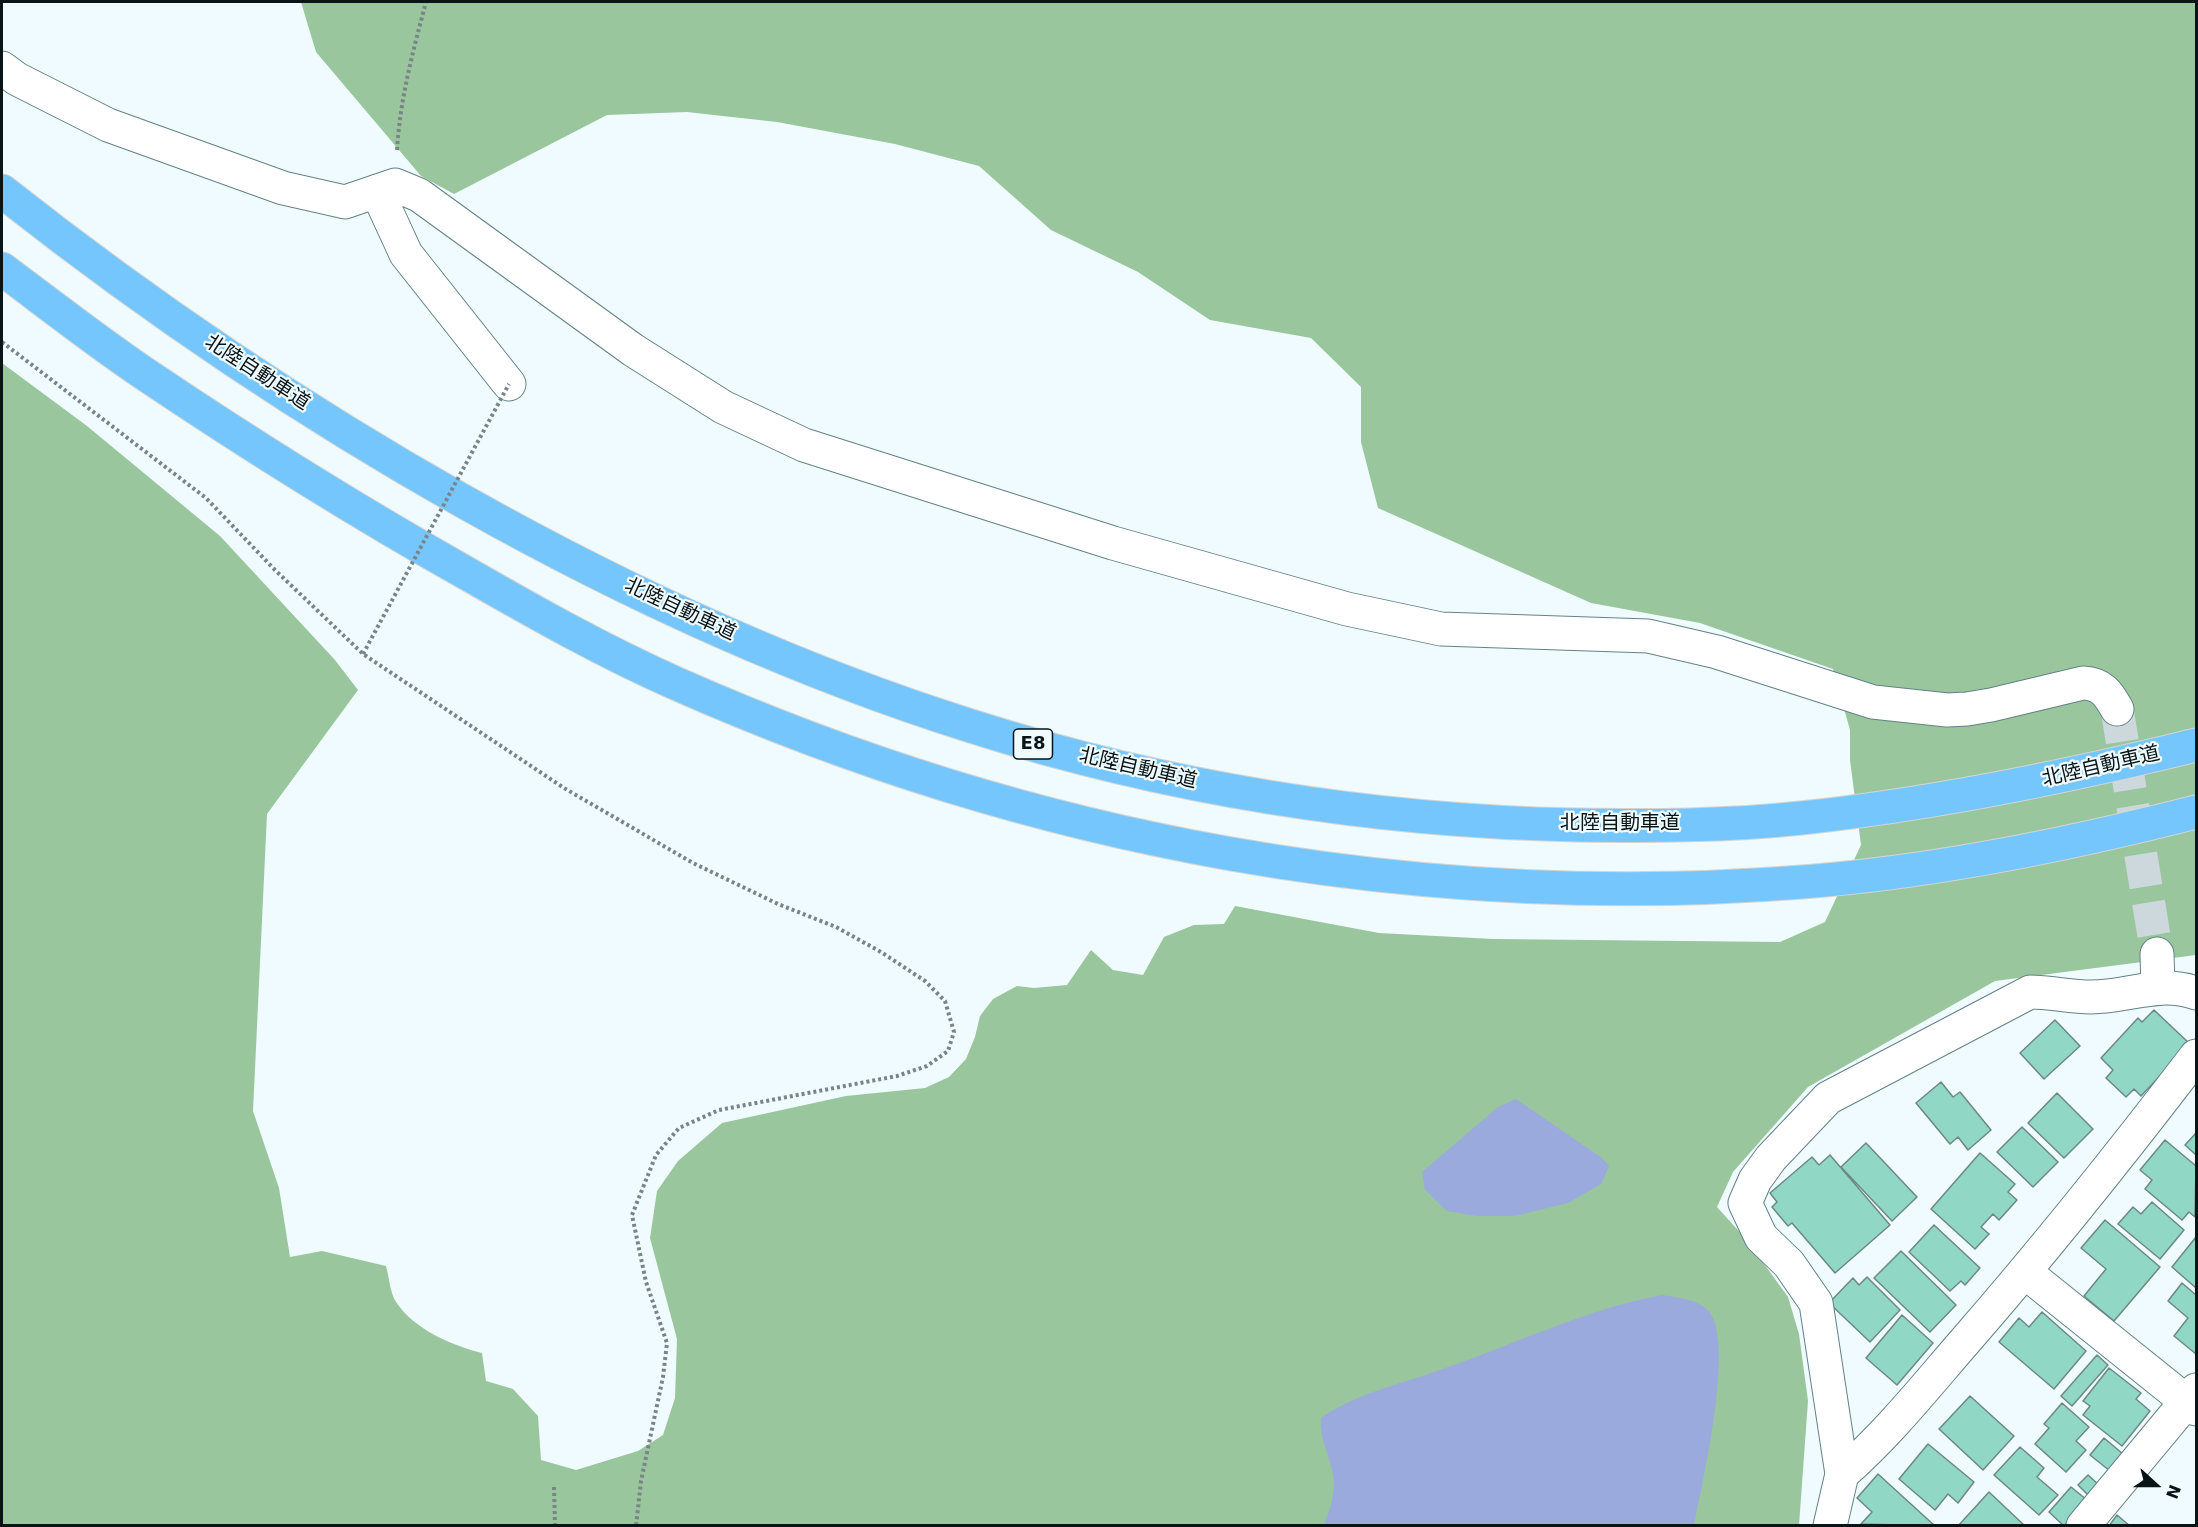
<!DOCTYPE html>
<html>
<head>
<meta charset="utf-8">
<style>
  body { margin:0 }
  #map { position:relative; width:2198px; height:1527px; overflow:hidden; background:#effbfe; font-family:"DejaVu Sans",sans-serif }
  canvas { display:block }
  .frame { position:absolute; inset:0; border:3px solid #091416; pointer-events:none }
  .north { position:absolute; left:2126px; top:1455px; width:60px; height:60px; -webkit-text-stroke:4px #effbfe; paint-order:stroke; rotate:111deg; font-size:16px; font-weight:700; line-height:24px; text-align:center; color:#091416 }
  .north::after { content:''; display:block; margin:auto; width:21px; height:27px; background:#091416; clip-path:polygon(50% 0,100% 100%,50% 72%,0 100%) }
</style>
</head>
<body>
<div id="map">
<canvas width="2198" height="1527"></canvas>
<div class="frame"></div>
<div class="north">N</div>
</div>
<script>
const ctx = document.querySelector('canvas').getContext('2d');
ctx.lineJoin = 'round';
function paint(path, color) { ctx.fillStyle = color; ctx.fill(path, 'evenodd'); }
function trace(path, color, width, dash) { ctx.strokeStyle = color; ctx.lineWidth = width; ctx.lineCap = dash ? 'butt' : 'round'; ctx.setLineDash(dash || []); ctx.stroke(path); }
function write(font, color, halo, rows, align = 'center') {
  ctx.font = font + ' "DejaVu Sans","Noto Sans JP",sans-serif'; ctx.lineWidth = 4.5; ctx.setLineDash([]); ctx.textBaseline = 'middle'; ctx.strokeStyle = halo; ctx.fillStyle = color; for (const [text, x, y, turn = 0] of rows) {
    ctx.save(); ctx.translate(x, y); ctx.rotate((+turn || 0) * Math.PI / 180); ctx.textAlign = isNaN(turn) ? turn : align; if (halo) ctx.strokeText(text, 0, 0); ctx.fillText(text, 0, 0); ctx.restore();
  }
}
paint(new Path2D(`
  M301,2h1895v953l-201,26 -187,106 -75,85 -16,35 29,32 42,58 11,37 9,67 -9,124h-1797v-1162l85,63 133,110 115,124 23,30 -91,124 -14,297 26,77 11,69 32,-6 64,15c3,10 4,27 10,36 19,28 55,43 86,51l4,28 27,8 25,27 3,44 35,10 62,-19 25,-16 12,-37 2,-59 -27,-101 7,-47 21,-30 44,-38 124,-27 79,-8 24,-11 17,-18 9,-22 5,-21 13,-17 24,-13 17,2 33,-3 24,-35 22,20 30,5 21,-38 30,-12 30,-1 11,-18 144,27 114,6 287,3 45,-20 36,-77 -11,-85v-30l-17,-61 -133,-46 -109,-20 -213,-95 -17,-66v-55l-50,-49 -101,-18 -72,-48 -87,-42 -72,-64 -84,-22 -118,-22 -90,-10 -80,3 -153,79 -33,-18 -105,-124z`), '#99c69d');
paint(new Path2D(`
  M1516,1099l86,59 7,8 -8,18 -33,19 -54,13h-37l-30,-5 -22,-21 -3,-18 76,-65z
  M1662,1295c16,3 41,4 50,21 20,39 -9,164 -18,209h-370c5,-14 10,-26 10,-42 -1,-23 -15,-42 -13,-65 33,-23 72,-32 110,-45 78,-26 151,-63 231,-78z`), '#9baadc');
const building = new Path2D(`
  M2154,1010l36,34 -49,52 -7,-7 -8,8 -20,-19 7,-8 -12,-12 37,-40 4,4z
  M2055,1020l25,26 -36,33 -24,-26z
  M1941,1082l12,15 7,-5 31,38 -23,20 -10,-13 -8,7 -34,-41z
  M2057,1093l36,36 -29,29 -36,-35z
  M2022,1127l36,35 -25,25 -36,-35z
  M2196,1133v22l-11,-10z
  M2165,1140l31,26 -1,51 -6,-5 -7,8 -37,-31 7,-9 -12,-10z
  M1866,1143l51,54 -25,24 -51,-54z
  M1980,1153l35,31 -7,8 9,8 -18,20 -6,-6 -12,13 8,7 -14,15 -44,-40z
  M1830,1155l60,70 -55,48 -43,-50 -4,3 -16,-19 5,-5 -7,-9 42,-36 7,8z
  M2152,1202l32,28 -24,29 -42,-35 15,-17 8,7z
  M2105,1220l55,47 -46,54 -30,-25 22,-27 -25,-21z
  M1934,1225l46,43 -15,17 -4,-4 -11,10 -41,-39z
  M2196,1237v51l-24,-21z
  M1901,1251l55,54 -26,27 -56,-54z
  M1867,1277l33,33 -30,32 -41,-39 24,-25 6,7z
  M2182,1283l14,12v59l-22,-18 14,-18 -20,-17z
  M2042,1312l44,39 -32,38 -55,-47 20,-24 10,9z
  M1902,1315l31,28 -36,42 -31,-27z
  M2097,1355l11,10 -36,41 -11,-10z
  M2109,1368l32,25 -5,6 14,12 -28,35 -39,-31 7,-9 -7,-5z
  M1970,1396l44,40 -31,34 -44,-41z
  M2062,1403l27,24 -13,14 10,9 -20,22 -31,-28 14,-16 -5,-4z
  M2104,1438l19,16 -13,17 -20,-16z
  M1928,1444l46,38 -16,21 -10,-9 -13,16 -36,-31z
  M2020,1447l24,21 -7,9 21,18 -19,20 -45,-40z
  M1878,1474l57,52 -74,-2 11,-12 -15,-14z
  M2088,1475l11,10 -10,11 -11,-11z
  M2071,1487l16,13 -23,26 -15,-14z
  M1989,1492l36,34h-67z
  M2117,1515l13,11h-21z`);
paint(building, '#90d7c6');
trace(building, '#6c8982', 1.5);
trace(new Path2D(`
  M2117,709l40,245`), '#ccd8db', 33, [33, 16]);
const minor = new Path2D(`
  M2,68l15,11 91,46 175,63 62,14 50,-17 24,10 214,155 90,57 81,38 309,98 234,66 94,20 207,7 69,16 156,50 74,8 20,-1 24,-4 92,-22c19,1 25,10 34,26
  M377,191l29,63 103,130
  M2157,954l1,33
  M2025,1272l171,137
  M1842,1474c46,-40 84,-88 124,-134 80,-92 156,-187 230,-284
  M1830,1526l12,-52 -26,-171 -27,-39 -28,-27 -16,-34 10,-23 16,-22 57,-60 202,-106c21,0 40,5 61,5 38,0 67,-17 105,-4
  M2083,1526l113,-136`);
const highway = new Path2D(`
  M2,191c281,222 626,427 969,535 194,62 401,95 605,99 75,1 151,1 225,-7 134,-14 265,-41 395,-73
  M2,269c47,35 94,72 143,105 104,70 211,137 321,199 68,39 137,78 209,110 356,158 737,229 1127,199 133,-10 265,-37 394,-70`);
trace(minor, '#648287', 35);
trace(highway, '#d3d5d5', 35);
trace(new Path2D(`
  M397,150c3,-51 16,-99 29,-148
  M2,342l204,156 69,72 88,84 201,134 129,75 85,41 58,23 45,25 44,29 20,20 9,31 -6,19 -21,15 -30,10 -178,34 -40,18 -23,27 -24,60 14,67 21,61 -4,34 -22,104 -5,45
  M554,1487l1,39`), '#788486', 4, [3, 3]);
trace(minor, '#fff', 33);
trace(highway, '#76c6fe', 33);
trace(new Path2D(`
  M363,654l146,-270`), '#788486', 4, [3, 3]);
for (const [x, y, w] of [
  [1033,744,39]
]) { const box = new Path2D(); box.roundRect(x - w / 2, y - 15, w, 30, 4.5); ctx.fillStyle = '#effbfe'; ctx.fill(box); trace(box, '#091416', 1.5); }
write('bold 18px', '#091416', null, [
  ["E8",1033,744]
]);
write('20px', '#091416', '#effbfe', [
  ["北陸自動車道",257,373,33],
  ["北陸自動車道",680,610,25],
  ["北陸自動車道",2101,767,-13],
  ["北陸自動車道",1138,769,13],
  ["北陸自動車道",1620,824]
]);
</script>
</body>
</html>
